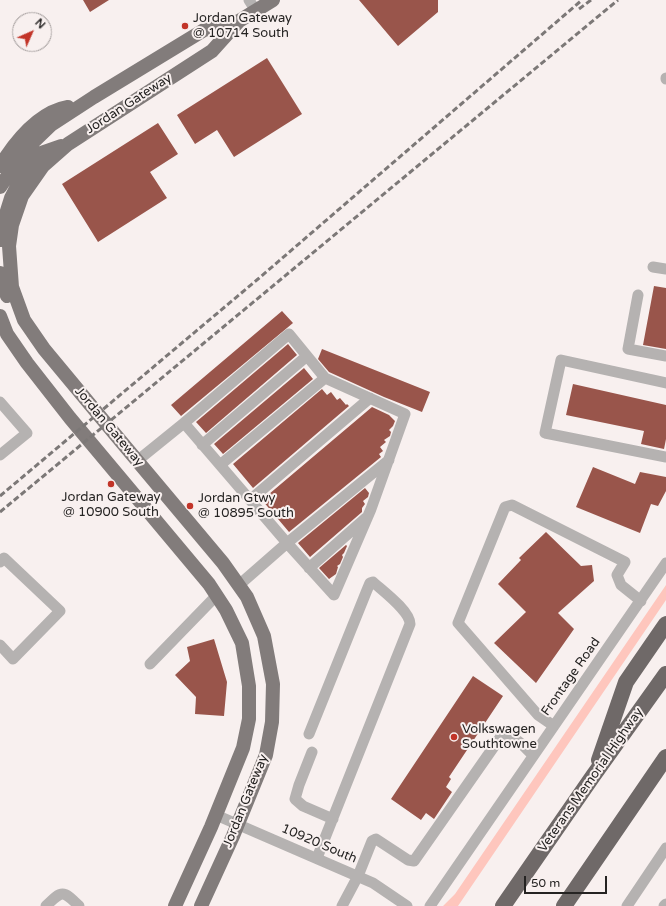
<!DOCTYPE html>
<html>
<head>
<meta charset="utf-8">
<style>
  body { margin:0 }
  #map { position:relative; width:666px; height:906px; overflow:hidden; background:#f8f0ef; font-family:"Varela Round",sans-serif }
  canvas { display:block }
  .north { position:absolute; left:12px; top:12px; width:40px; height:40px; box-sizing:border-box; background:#f8f0ef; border:1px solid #a49e9d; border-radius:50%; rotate:45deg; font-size:11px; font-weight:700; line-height:16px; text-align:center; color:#252322 }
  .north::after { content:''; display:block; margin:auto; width:14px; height:18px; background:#c23428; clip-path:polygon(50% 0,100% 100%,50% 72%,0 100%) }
  .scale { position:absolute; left:524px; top:876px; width:83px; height:18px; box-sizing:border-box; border:2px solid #252322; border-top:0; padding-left:5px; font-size:12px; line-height:14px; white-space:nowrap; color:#252322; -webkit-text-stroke:3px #f8f0ef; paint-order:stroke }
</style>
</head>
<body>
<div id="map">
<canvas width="666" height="906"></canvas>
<div class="north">N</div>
<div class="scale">50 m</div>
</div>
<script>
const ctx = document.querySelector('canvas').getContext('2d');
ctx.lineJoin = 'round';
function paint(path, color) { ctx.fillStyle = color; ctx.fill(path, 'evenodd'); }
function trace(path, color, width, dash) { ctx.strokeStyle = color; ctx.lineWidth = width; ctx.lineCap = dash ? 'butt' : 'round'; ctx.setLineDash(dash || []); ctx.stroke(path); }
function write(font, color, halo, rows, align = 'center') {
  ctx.font = font + ' "Varela Round",sans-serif'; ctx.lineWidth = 4; ctx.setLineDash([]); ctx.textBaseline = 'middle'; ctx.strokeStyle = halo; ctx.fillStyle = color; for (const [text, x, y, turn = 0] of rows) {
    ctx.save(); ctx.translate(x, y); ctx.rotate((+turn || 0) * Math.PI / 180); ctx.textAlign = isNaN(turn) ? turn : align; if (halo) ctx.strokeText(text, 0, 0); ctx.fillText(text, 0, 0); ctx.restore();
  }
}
paint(new Path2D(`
  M666,585v15l-208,306h-15l12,-12z`), '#fec6bd');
paint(new Path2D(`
  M83,0h26l-19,12z
  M359,0h79v12l-40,34z
  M267,58l35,56 -68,43 -17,-27 -22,14 -18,-29z
  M158,123l20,31 -28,18 17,26 -69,44 -36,-58z
  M654,286l12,2v61l-23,-4z
  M282,311l11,12 -112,93 -10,-11z
  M288,344l9,11 -91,78 -10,-11z
  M322,349l108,43 -8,20 -38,-15 -55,-25 -11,-13z
  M304,368l9,11 -90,75 -9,-10z
  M573,384l93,21v34l-2,10 -23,-5 3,-13 -78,-16z
  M322,389l5,6 4,-3 6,8 3,-2 6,7 1,-1 2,2 -96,82 -20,-24z
  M372,407l17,8 6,6 -2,5 -4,4 2,2 -1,4 -6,4 2,2 -6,5 3,4 -4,3 2,3 -92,75 -27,-32z
  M593,467l42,17 5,-12 26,5v14l-8,15 -7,-2 -11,29 -64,-26z
  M365,488l4,5 -1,4 -5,4 2,3 -3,4v4l-52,45 -12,-14z
  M546,532l35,34 11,-1 2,16 -36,32 16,16 -38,54 -42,-40 32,-31 -28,-28 23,-24 -2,-2z
  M346,545l1,1 -3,7 -2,2 1,2 -3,7 -3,2 1,1 -2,7 -7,5 -10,-11z
  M214,639l13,43 -3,34 -29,-2 1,-17 -21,-22 15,-14 -3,-14z
  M473,676l30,20 -54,81 2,2 -5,8 6,5 -18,27 -8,-6 -5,7 -30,-21z`), '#99554b');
trace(new Path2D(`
  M249,0l7,11
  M666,78v1
  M653,267l13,2
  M638,295l-10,54 38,7
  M666,383l-105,-23 -16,73 121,24
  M0,402l27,31 -27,22
  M202,445l105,-89
  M137,461l47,-38
  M220,465l105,-87
  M250,500l120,-102
  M0,562l4,-4 56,53 -47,48 -13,-14
  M309,568l57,-50
  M239,585l48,-42 -103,-120 105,-89 36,44 80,36 -34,95 -37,86 -47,-52 102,-83
  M150,664l67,-69
  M554,726l-16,-11 -80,-92 47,-116 7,-2 113,57 -8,13 4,10 20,16
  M309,734l58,-144 3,-7 3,-1c10,9 37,29 37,42l-93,234
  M312,752l-13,33 -4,14 8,7 30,13
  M216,815l157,68 34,23
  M46,906c16,-16 17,-16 33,0
  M342,906l16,-30 14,-35 4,-2 32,21 6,1 88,-126c11,-2 23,13 31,20
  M430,906l236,-343
  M627,906l39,-58
  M664,906l2,-2`), '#b5b2b1', 11);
trace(new Path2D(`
  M0,166c15,-24 39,-54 68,-59
  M0,187l25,-37 26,-25 43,-28 110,-67 35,-9 34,-21
  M0,240l1,-10 10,-32 14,-27 13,-17 23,-8
  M0,273l7,23
  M0,316l7,18 20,29 43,55 139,166 17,26 16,33 7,43v33l-6,29 -32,79 -36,79
  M201,906l32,-70 33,-81 6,-33 1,-38 -9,-48 -17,-39 -24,-34 -125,-149 -54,-65 -20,-29 -12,-33 -3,-41 3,-21 10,-29 21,-30 25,-22 144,-93 27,-30`), '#827c7b', 14);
trace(new Path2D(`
  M599,760l27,-78 40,-58
  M503,906l90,-130 73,-102
  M564,906l102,-149`), '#6f6968', 16);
trace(new Path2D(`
  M579,9l12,-9
  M0,496l258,-217 324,-279
  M0,512l618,-512`), '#7c7877', 3, [6, 3]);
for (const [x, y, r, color] of [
  [185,26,4,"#c23428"],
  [111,484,4,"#c23428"],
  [190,506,4,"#c23428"],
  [454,737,4,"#c23428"]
]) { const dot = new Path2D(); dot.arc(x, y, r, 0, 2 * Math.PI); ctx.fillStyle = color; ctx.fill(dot); trace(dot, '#f8f0ef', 1.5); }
write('13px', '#252322', '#f8f0ef', [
  ["Jordan Gateway",193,19],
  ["@ 10714 South",193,34],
  ["Jordan Gateway",111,498,"center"],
  ["@ 10900 South",111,513,"center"],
  ["Jordan Gtwy",198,499],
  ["@ 10895 South",198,514],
  ["Volkswagen",462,730],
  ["Southtowne",462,745]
], 'left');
write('13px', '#252322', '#f8f0ef', [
  ["Jordan Gateway",129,104,-33],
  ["Jordan Gateway",109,427,50],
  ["Frontage Road",571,677,-55],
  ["Veterans Memorial Highway",591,780,-55],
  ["Jordan Gateway",246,801,-68],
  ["10920 South",319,844,23]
]);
</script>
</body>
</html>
